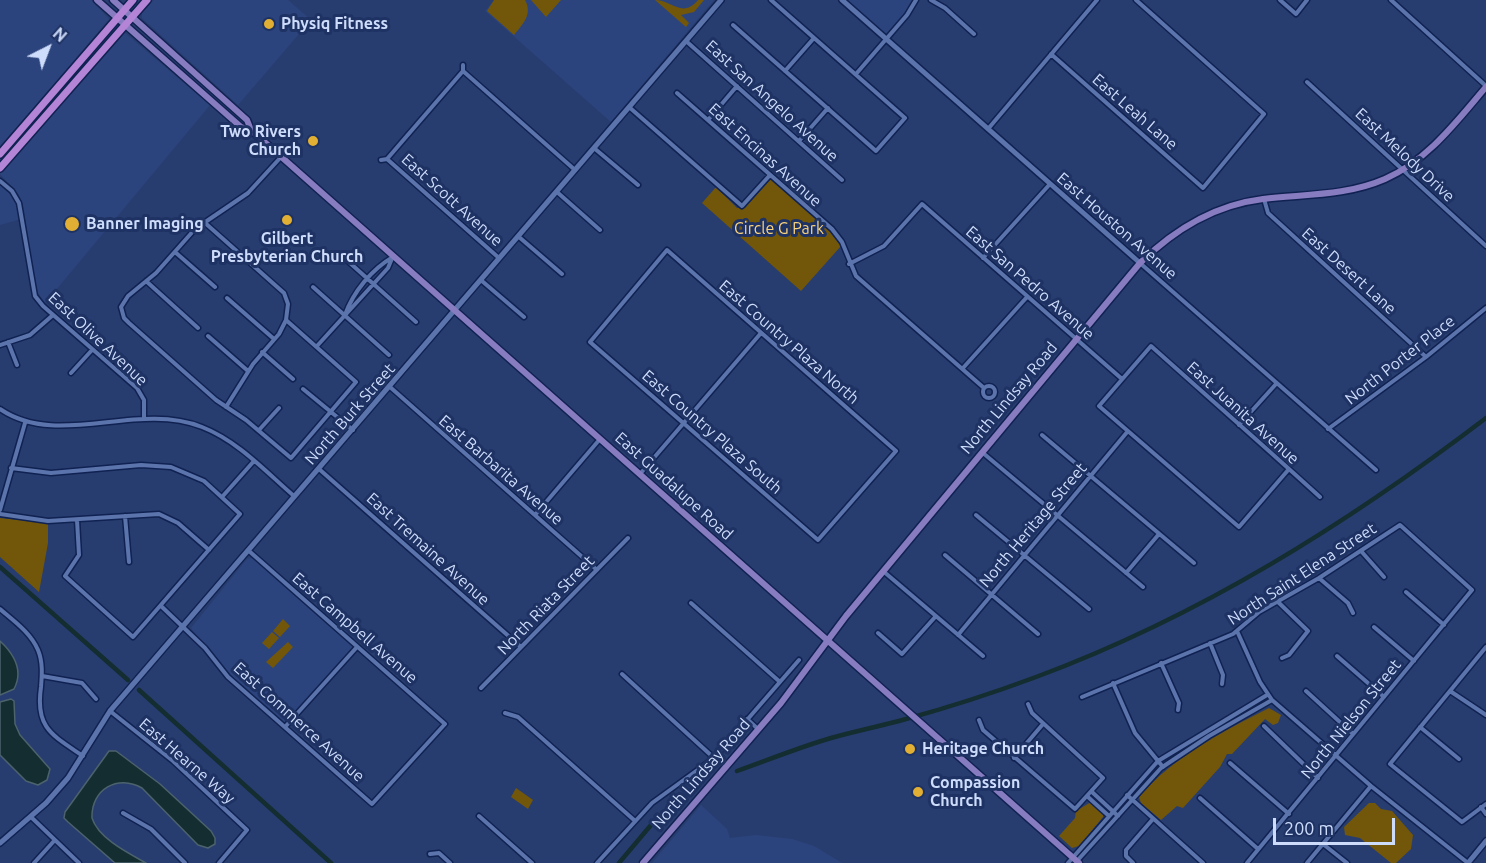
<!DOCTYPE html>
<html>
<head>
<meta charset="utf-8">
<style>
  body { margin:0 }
  #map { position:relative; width:1486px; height:863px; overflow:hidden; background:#283d6f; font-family:Ubuntu,sans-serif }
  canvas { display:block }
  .north { position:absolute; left:18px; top:18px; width:60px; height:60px; -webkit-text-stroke:4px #1e3263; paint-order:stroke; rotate:42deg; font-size:16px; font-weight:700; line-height:24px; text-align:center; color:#cedcfb }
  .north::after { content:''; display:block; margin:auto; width:21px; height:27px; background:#cedcfb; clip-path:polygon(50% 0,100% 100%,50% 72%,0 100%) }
  .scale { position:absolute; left:1273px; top:818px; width:122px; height:27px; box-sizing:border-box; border:3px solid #cedcfb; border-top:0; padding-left:8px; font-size:18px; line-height:21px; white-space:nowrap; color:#cedcfb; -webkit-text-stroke:4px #1e3263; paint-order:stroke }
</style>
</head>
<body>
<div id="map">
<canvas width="1486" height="863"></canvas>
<div class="north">N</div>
<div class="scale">200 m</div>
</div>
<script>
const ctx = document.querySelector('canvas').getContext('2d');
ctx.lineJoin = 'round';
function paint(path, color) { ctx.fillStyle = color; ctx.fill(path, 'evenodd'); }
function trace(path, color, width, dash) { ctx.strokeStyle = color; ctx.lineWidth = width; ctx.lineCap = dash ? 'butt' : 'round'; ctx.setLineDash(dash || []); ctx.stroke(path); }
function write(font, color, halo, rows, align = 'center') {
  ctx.font = font + ' Ubuntu,sans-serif'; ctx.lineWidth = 6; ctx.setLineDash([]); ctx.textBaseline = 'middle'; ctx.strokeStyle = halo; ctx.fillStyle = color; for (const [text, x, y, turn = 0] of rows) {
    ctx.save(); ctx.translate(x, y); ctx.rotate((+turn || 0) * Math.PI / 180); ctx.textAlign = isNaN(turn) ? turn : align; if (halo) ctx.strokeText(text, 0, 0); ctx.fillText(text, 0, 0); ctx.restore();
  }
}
paint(new Path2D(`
  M0,0h91l18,19 -109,129z
  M154,0h134l23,20 -73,85 -96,-87v-6z
  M494,0h220l-103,122 -126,-111z
  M842,0h74l-30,39z
  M125,33l85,72 -165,198 -9,-13 -13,-85 -4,-10 -19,-21z
  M0,184l15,15 6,20 -21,6z
  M252,558l101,89 -67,76 -61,-53 -34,-42 56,-69z
  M701,805l26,24 3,9 26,-3 36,4 22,7 28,17h-190z`), '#2c447d');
paint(new Path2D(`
  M494,0h31c8,14 -2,24 -11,35l-27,-24z
  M531,0h30l-15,17z
  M655,0c17,0 27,19 43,0h6l-10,12 -13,3 8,8 -3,4z
  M770,180h3l58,51 10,15 -40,45 -99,-88 14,-16 21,21h8z
  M0,518l48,5v20l-9,49 -39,-35z
  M283,619l7,7 -10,11 -7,-6z
  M272,632l7,6 -10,11 -7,-6z
  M288,642l5,5 -20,21 -7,-6z
  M1269,708l12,7 -3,8 -5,2 -8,-6 -33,35h-5l-7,13 -37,41 -6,-2 -16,14 -20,-17 -2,-6c35,-41 83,-65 130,-89z
  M516,788l17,12 -5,9 -17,-12z
  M1091,802l12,11v4l-24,29 -7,2 -13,-12 16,-18 1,-7z
  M1369,803h6l6,6 11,2 21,24 -2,14 -15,14h-5l-31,-25 -15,-3 -1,-8z`), '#725609');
const water = new Path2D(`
  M0,641c14,13 24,29 14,48l-14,6z
  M11,699l3,2 1,23 5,11 30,34 -3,11 -9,5 -12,-4 -26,-26v-53z
  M109,751h7l44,33 51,47 4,7v6l-7,4 -10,-3 -56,-57c-24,-14 -51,1 -50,30 6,20 36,35 54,45h-31l-47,-41 -4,-4 1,-6z`);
paint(water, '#142d30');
trace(water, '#4c626d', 1.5);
trace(new Path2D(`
  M0,567l128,113
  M139,690l192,173
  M737,771c31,-11 63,-24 94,-33 25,-7 50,-12 75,-19 44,-12 87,-26 130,-42 164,-61 311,-153 450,-259
  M619,863l32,-38 29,-25`), '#142d30', 4.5);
const minor = new Path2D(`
  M931,0l14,8 29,26
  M1280,0l16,14 11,-14
  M1391,0l95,86
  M733,25l143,126 29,-33 -134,-118
  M686,41l156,139
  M1051,54l152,134 61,-74 -128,-114
  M463,65v6
  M463,71l112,99
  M785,71l29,-33
  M856,74l51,-59 9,-15
  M1307,82l179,164
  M677,93l155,136 10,13 14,34 128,112
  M629,107l113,99 28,-31
  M708,120l29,-34
  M988,129l109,-129
  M799,141l29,-33
  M594,148l44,37
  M387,159l112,99
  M387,159l76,-88
  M381,160l6,-1
  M0,181l12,10 7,12 16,93 8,10 94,82 7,12v17
  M557,192l43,38
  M1264,199l4,14 158,144
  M204,222l80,71 4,11 -2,16 70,62 -65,76 -45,-38 -30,-20 -87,-77 -5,-5 -3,-11 7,-11 28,-23 39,-44 53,-36 33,-36
  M519,237l43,37
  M667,250l229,201 -78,89 -228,-198z
  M175,252l40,35
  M341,255l75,67
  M983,258l67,-74
  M1140,263l236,207
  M849,264l35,-18 38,-42 200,175
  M146,281l52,47
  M482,281l42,36
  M313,287l76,68
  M227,298l47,41
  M345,315c8,-23 27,-46 48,-58
  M208,336l40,35
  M8,342l9,23
  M0,345l30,-10 23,-20
  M317,346l71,-78 5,-12
  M262,352l31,27
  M963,368l64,-71
  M71,373l21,-23
  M983 392a6 6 0 1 1 12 0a6 6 0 1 1-12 0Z
  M390,387l207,183
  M303,389l50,41
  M226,407l27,-43 26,-30 7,-14
  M0,409c59,40 135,-8 202,18 36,14 64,45 92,69
  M1239,425l37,-41
  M1328,429l98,-72 60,-49
  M259,430l20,-22
  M1042,435l152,128
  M983,453l160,134
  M11,468l40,5 90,-8 30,2 33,14 36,33 -107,123 -68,-61 14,-21 -2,-35
  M319,469l202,178
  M1289,469l-50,58 -140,-121 52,-60c56,50 113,100 169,151
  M640,474l121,-141
  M222,497l32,-36
  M0,510l25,-87
  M0,514l48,7 111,-7 19,9 31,27
  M535,515l65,-76
  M976,515l113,94
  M125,516l4,46
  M1361,551l23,26
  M945,555l93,79
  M883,571l100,85
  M1126,573l33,-39
  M1319,578l29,25 5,10
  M1406,592l38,33
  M1277,601l31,30 -19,24 -7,3
  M691,603l89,79
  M161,606l44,42 23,29 144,127 73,-80 -196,-173
  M0,609c14,12 31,24 38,41 5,12 4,25 3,37 -6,41 11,48 42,69
  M1374,627l40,34
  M1237,631l23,51 12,18 99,86 97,77
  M878,633l24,21 34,-38
  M958,635l170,-204
  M1210,643l13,32 -1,9
  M1486,647l-96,117 72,58 24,-18
  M1337,656l47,41
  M1161,663l18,40 -1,7
  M622,674l92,84
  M42,676l40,7 14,16
  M1113,683l22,50 28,34
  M481,688l147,-150
  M1306,691l47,43
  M1450,691l36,24
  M1082,697l151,-63 26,-22 60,-34 81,-53 72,65 -225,273
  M110,711l63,50 74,69 -28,33
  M505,713l13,4 116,103
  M747,719l11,10
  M979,720l4,10 92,79 28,-31 -71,-65 -4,-9
  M1264,726l54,52
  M285,727l72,-80
  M1420,727l39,32
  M1014,758l29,-34
  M1230,763l59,51
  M1092,792l26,24
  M1127,795l76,68
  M1088,797l21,19
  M1200,798l58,51
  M1481,807l5,7
  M123,813l28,16 34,34
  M479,816l53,47
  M31,817l48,46
  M1323,844l24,19
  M430,854l9,-1 11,10
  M1076,862l85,-94 48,-32 63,-36
  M34,863l20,-22
  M597,863l55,-60 62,-45 85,-98
  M1068,863l90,-102 109,-66
  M1133,863l-7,-7v-6l27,-31
  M1307,863l64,-77`);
const tertiary = new Path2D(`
  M842,0l298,263
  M0,843l46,-40 22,-25 42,-67 611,-711
  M1468,863l18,-22`);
const secondary = new Path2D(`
  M97,0l144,127 10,3 828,733
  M113,0l134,120 4,10
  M643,863l138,-160 65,-87 294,-353c35,-34 74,-58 123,-64 42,-5 83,-3 122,-20 43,-19 71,-57 101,-92`);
const primary = new Path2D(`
  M0,154l133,-154
  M0,168l147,-168`);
trace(minor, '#102252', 7);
trace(tertiary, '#102252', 8);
trace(secondary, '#102252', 9);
trace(primary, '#102252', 10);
trace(minor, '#5c74ac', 4);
trace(tertiary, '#5c74ac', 5);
trace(secondary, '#887cc1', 6);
trace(primary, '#b484d7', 7);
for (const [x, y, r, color] of [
  [269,24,6,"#e1af34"],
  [313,141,6,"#e1af34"],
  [287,220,6,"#e1af34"],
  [72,224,8,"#e1af34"],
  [910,749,6,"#e1af34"],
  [918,792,6,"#e1af34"]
]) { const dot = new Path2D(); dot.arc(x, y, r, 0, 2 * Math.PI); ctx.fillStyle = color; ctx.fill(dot); trace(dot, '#1e3263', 2); }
write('bold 16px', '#cedcfb', '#1e3263', [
  ["Physiq Fitness",281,24],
  ["Two Rivers",301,132,"right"],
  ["Church",301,150,"right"],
  ["Banner Imaging",86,224],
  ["Gilbert",287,239,"center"],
  ["Presbyterian Church",287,257,"center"],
  ["Heritage Church",922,749],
  ["Compassion",930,783],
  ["Church",930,801]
], 'left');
write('16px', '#cedcfb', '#1e3263', [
  ["East San Angelo Avenue",772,101,42],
  ["East Leah Lane",1135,112,41],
  ["East Encinas Avenue",765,155,42],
  ["East Melody Drive",1405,155,43],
  ["East Scott Avenue",452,200,42],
  ["East Houston Avenue",1117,226,41],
  ["East Desert Lane",1349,271,42],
  ["East San Pedro Avenue",1030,283,41],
  ["East Olive Avenue",98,339,43],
  ["East Country Plaza North",789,342,41],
  ["North Porter Place",1400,360,-38],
  ["North Lindsay Road",1009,398,-50],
  ["East Juanita Avenue",1243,413,42],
  ["North Burk Street",350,414,-49],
  ["East Country Plaza South",712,432,41],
  ["East Barbarita Avenue",501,470,41],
  ["East Guadalupe Road",674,486,42],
  ["North Heritage Street",1033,525,-50],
  ["East Tremaine Avenue",428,549,42],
  ["North Saint Elena Street",1302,574,-33],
  ["North Riata Street",546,605,-46],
  ["East Campbell Avenue",355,628,41],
  ["North Nielson Street",1351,719,-51],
  ["East Commerce Avenue",299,722,42],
  ["East Hearne Way",187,761,41],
  ["North Lindsay Road",701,774,-49]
]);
write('16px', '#f9d37f', '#1e3263', [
  ["Circle G Park",779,229]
]);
</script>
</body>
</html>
